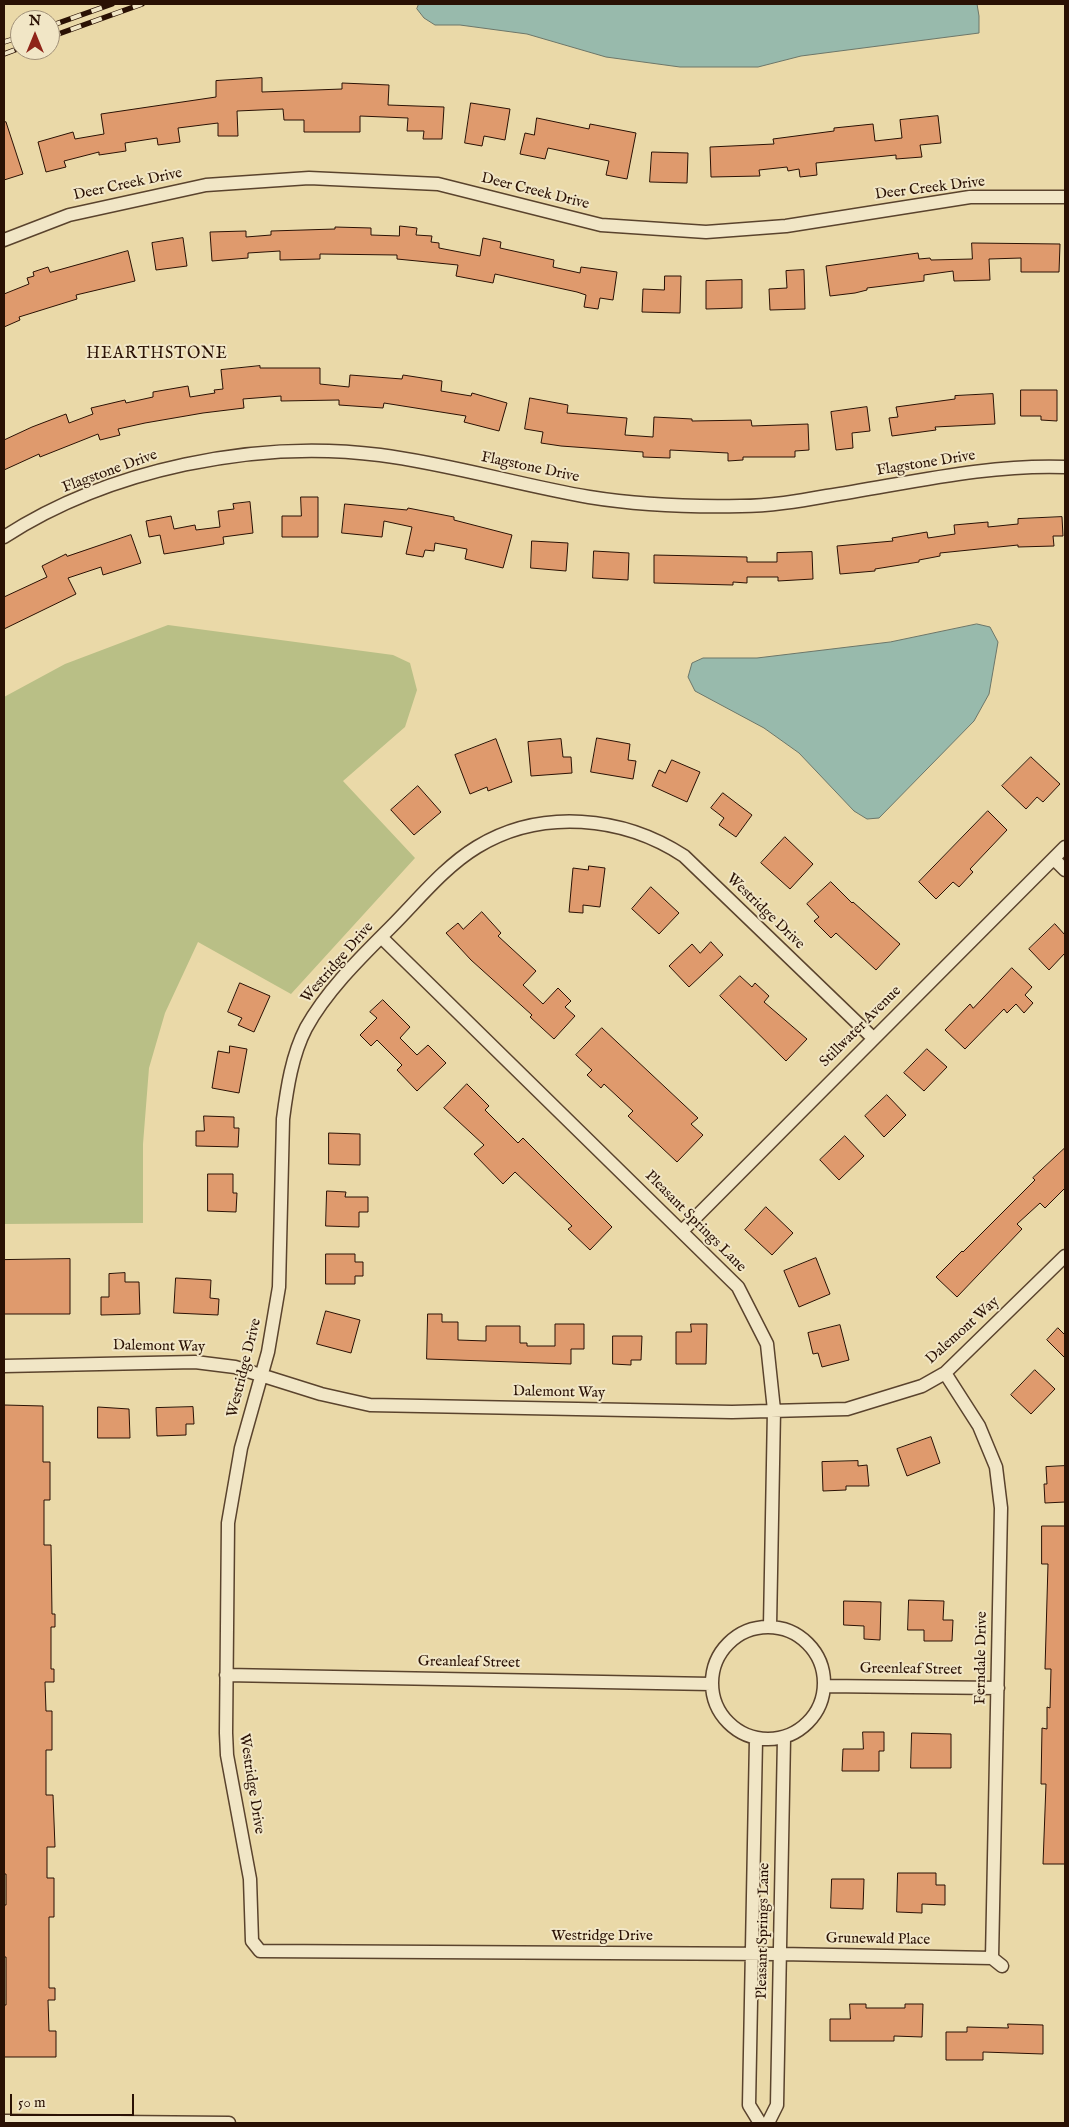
<!DOCTYPE html>
<html>
<head>
<meta charset="utf-8">
<style>
  body { margin:0 }
  #map { position:relative; width:1069px; height:2127px; overflow:hidden; background:#ead9a8; font-family:"IM FELL English",serif }
  canvas { display:block }
  .frame { position:absolute; inset:0; border:5px solid #2a1104; pointer-events:none }
  .north { position:absolute; left:10px; top:10px; width:50px; height:50px; box-sizing:border-box; background:#f1e6c6; border:1px solid #a19178; border-radius:50%; rotate:0deg; font-size:14px; font-weight:700; line-height:20px; text-align:center; color:#2a1104 }
  .north::after { content:''; display:block; margin:auto; width:18px; height:22px; background:#8f2418; clip-path:polygon(50% 0,100% 100%,50% 72%,0 100%) }
  .scale { position:absolute; left:10px; top:2094px; width:124px; height:22px; box-sizing:border-box; border:2px solid #2a1104; border-top:0; padding-left:6px; font-size:15px; line-height:18px; white-space:nowrap; color:#2a1104; -webkit-text-stroke:4px #f1e6c6; paint-order:stroke }
</style>
</head>
<body>
<div id="map">
<canvas width="1069" height="2127"></canvas>
<div class="frame"></div>
<div class="north">N</div>
<div class="scale">50 m</div>
</div>
<script>
const ctx = document.querySelector('canvas').getContext('2d');
ctx.lineJoin = 'round';
function paint(path, color) { ctx.fillStyle = color; ctx.fill(path, 'evenodd'); }
function trace(path, color, width, dash) { ctx.strokeStyle = color; ctx.lineWidth = width; ctx.lineCap = dash ? 'butt' : 'round'; ctx.setLineDash(dash || []); ctx.stroke(path); }
function write(font, color, halo, rows, align = 'center') {
  ctx.font = font + ' "IM FELL English",serif'; ctx.lineWidth = 4; ctx.setLineDash([]); ctx.textBaseline = 'middle'; ctx.strokeStyle = halo; ctx.fillStyle = color; for (const [text, x, y, turn = 0] of rows) {
    ctx.save(); ctx.translate(x, y); ctx.rotate((+turn || 0) * Math.PI / 180); ctx.textAlign = isNaN(turn) ? turn : align; if (halo) ctx.strokeText(text, 0, 0); ctx.fillText(text, 0, 0); ctx.restore();
  }
}
paint(new Path2D(`
  M168,625l225,30 17,8 7,27 -12,37 -62,54 72,77 -124,136 -93,-52 -33,71 -16,55 -6,76v79l-139,1v-527l61,-33z`), '#b9bf86');
const water = new Path2D(`
  M419,4h558l2,12v17l-178,23 -43,11h-78l-74,-10 -79,-23 -67,-9h-25l-11,-7 -7,-9z
  M977,624l13,3 8,15 -9,52 -15,27 -95,97 -12,1 -13,-8 -55,-58 -35,-25 -69,-37 -7,-14 4,-14 11,-5h54l133,-16z`);
paint(water, '#98baac');
trace(water, '#6c7669', 1);
const building = new Path2D(`
  M262,78v14l80,-3v-6l47,2 -1,20 56,2 -2,32h-19l1,-8h-17l1,-13 -48,-2v16h-56v-12h-20l-1,-11 -46,2 1,25h-20v-13l-40,5 2,14 -22,3 -1,-7 -32,5 1,8 -27,4v-3l-35,9 2,6 -20,5 -8,-30 35,-10 2,7 29,-5 -3,-20 115,-17v-16z
  M471,103l39,6 -5,31 -21,-4 -2,10 -17,-3z
  M938,116l3,27 -21,2 2,12 -26,2v-4l-80,8 1,12 -17,2 -1,-8 -11,2 -1,-4 -28,3 1,6 -49,1 -1,-30 64,-3 -1,-5 61,-8v-3l39,-4 2,17 27,-3 -2,-18z
  M537,118l52,11 1,-5 46,9 -9,46 -21,-4 3,-14 -61,-13 -3,11 -25,-5 5,-21 9,2z
  M6,122l17,52 -19,6v-57z
  M652,152l36,1 -1,30 -37,-1z
  M400,226l17,2 -1,7 16,1 -1,6 8,1v5l41,8 3,-18 18,4 -1,6 54,12 -1,7 27,6 1,-6 36,5 -4,28 -13,-2 -2,11 -14,-2 2,-12 -9,-3 -82,-18 -2,9 -37,-7 2,-11 -61,-6v-4l-77,-1v5l-40,1v-9l-32,2v5l-36,3 -2,-29 36,-1v6l25,-2v-4l64,-2v-2l36,1v7l28,1z
  M183,238l4,28 -31,4 -4,-27z
  M972,243l88,1 -1,28h-38v-14l-32,1 1,21 -36,1 -1,-10 -29,4v6l-57,7v2l-12,3 -25,3 -4,-30 92,-13 1,6 11,-1 1,2 41,-1z
  M128,251l7,30 -59,14 1,4 -58,18 1,3 -16,7v-33l25,-10 -2,-6 7,-2 -1,-4 15,-5 2,5z
  M804,270l1,39 -35,1 -1,-21 18,-1 -1,-17z
  M665,276h16l-1,37 -38,-1 1,-23 21,1z
  M742,280v28l-36,1v-28z
  M260,366v2h60v16l29,3 1,-12 52,4 1,-4 39,6 -1,10 30,5 1,-3 35,10 -8,28 -35,-9 2,-6 -82,-13 -1,5 -44,-3v-5l-58,1v-5l-38,3 1,9 -41,5 -58,10 -27,6 2,6 -20,5 -2,-6 -58,23 -1,-3 -35,16v-30l28,-13 34,-13 3,9 24,-9 -2,-6 34,-8 1,3 27,-6v-5l35,-6 2,11 25,-4 -1,-3 9,-1 -2,-19z
  M1021,390h36v31l-16,-1v-4h-20z
  M993,394l2,30 -60,3 1,3 -44,6 -3,-18 9,-1 -2,-10 59,-8v-3z
  M530,398l38,7 -1,8 60,5 -2,17 28,2 1,-20 38,2v2l59,-1 1,6 56,-2 1,26 -14,1v6h-52v3l-15,1v-8l-58,-3v8l-27,-1v-5l-82,-6 -20,-3 2,-11 -18,-3z
  M867,407l3,24 -18,2 1,15 -17,2 -5,-38z
  M301,497h17v40h-36v-21h19z
  M250,502l3,31 -30,4 1,7 -60,10 -4,-19 -11,2 -3,-16 25,-5 3,13 21,-4 1,5 24,-3 -2,-16 16,-2 -1,-5z
  M345,504l62,6 1,-2 46,9v3l58,15 -9,33 -38,-9 2,-10 -32,-6 -1,8 -9,-1 -2,7 -17,-3 6,-27 -28,-6 -2,16 -40,-4z
  M1062,517l1,19h-10l1,10 -36,1v-2l-78,8v3l-21,4v2l-44,7v2l-35,3 -3,-28 56,-5 -1,-3 35,-6 1,6 27,-4 -1,-9 34,-3v5l30,-3v-5z
  M131,535l10,28 -38,12 -2,-8 -33,11 8,16 -72,35v-32l43,-20 -5,-11 24,-12 1,2z
  M532,541l36,2 -2,28 -35,-3z
  M594,551l35,2 -1,27 -35,-2z
  M812,552l1,27 -35,2v-4h-31v6l-14,-1v3l-79,-2v-28l93,2v5h30v-9z
  M597,738l33,6 -2,16 8,1 -3,18 -42,-7z
  M496,739l16,43 -24,9 -1,-4 -17,7 -15,-39z
  M561,739l2,18h8l1,16 -41,3 -3,-34z
  M1031,757l29,27 -17,18 -6,-5 -11,12 -24,-23z
  M672,760l28,12 -13,30 -35,-16 7,-16 6,3z
  M418,786l23,26 -27,23 -23,-25z
  M723,793l29,22 -16,22 -17,-12 5,-7 -13,-10z
  M988,811l19,19 -37,39 3,3 -14,15 -6,-5 -17,17 -17,-17z
  M785,837l28,27 -23,25 -29,-26z
  M589,866l16,2 -5,39 -17,-2v8l-14,-1 4,-44 15,2z
  M831,882l21,21 1,-1 47,42 -24,26 -40,-37 -5,5 -17,-17 5,-4 -12,-13z
  M651,887l28,26 -20,21 -27,-25z
  M482,912l19,21 -3,3 38,35 -13,14 20,19 15,-16 13,13 -6,6 10,9 -21,23 -24,-22 2,-2 -61,-55 -25,-27 12,-10 5,6z
  M1055,924l10,11v18l-16,17 -20,-21z
  M711,942l12,13 -34,32 -20,-21 23,-22 8,9z
  M1012,968l20,19 -7,8 8,8 -9,10 -8,-9 -9,9 -3,-4 -39,40 -20,-19 25,-26 3,4z
  M740,976l12,11 3,-4 14,13 -5,6 43,37 -21,22 -66,-65z
  M240,983l30,13 -16,36 -16,-7 4,-7 -14,-6z
  M383,1000l27,27 -10,11 17,17 11,-10 18,18 -29,28 -20,-21 5,-5 -25,-25 -6,6 -11,-11 17,-17 -7,-6z
  M602,1028l96,90 -7,6 12,11 -26,27 -49,-46 5,-5 -29,-27 -3,4 -14,-13 5,-5 -16,-15z
  M230,1046l17,3 -8,44 -27,-5 6,-37 11,2z
  M927,1049l20,18 -23,24 -20,-18z
  M467,1084l22,22 -4,4 33,33 5,-5 89,89 -22,23 -22,-21 4,-3 -57,-54 -12,12 -29,-30 10,-9 -40,-37z
  M887,1095l19,20 -22,22 -19,-21z
  M204,1116l30,1v11h5l-1,19 -42,-1v-15h8z
  M329,1133l31,1v31l-31,-1z
  M845,1136l19,20 -25,24 -19,-20z
  M1065,1148v40l-20,20 -5,-5 -23,21 5,5 -65,68 -21,-20 26,-26 1,1 72,-72 -2,-2z
  M208,1174h25v19h4l-1,19 -28,-1z
  M327,1191l19,1 -1,5h23v15h-9v15l-33,-1z
  M766,1207l27,26 -21,22 -27,-25z
  M326,1254h29v8h8v14h-8v8h-29z
  M816,1258l14,36 -31,13 -15,-36z
  M70,1259v55h-66v-54z
  M125,1273v9h14l1,32 -39,1v-18h8v-23z
  M176,1278l35,2 -1,18 9,1 -1,16 -44,-2z
  M326,1311l34,9 -9,33 -34,-9z
  M428,1314h14v8h16v18l28,1v-15h34v17h7v3h28v-22h29v25h-13v15l-144,-5z
  M691,1324h16l-1,40h-30v-32h15z
  M840,1325l9,35 -27,7 -4,-14 -5,1 -5,-21z
  M1058,1328l7,7v23l-18,-18z
  M613,1336h29l-1,24h-10v5l-18,-1z
  M1035,1370l20,19 -24,25 -20,-19z
  M4,1405l39,1v56h7v38h-6v45h7l1,69h3v13h-4v42h3v13h-9l1,29h6v39h-6v45h7l2,52h-8v31h7v39h-5v71h6v12h-7l1,31h7v26h-52v-52h2v-48h-2v-52h2v-31h-2z
  M98,1407l31,2 1,29h-32z
  M193,1407l1,17h-8v11l-29,1 -1,-28z
  M931,1437l9,26 -33,13 -10,-27z
  M858,1461v5l9,-1 2,21h-23v4l-23,1 -1,-29z
  M1065,1466v36l-20,1 -1,-19h3l-1,-17z
  M1042,1526h23v338h-22l3,-80h-5l1,-56 5,1v-22l3,1 1,-39h-6l3,-105h-6z
  M909,1600l35,1 -1,19h10l-1,21h-28v-11h-16z
  M844,1601l37,1 -1,38 -16,-1v-13l-20,-1z
  M863,1732h21v19h-5v20h-37l1,-22h20z
  M912,1733l39,1v34h-40z
  M898,1873h38v12h9v20l-23,-1v9l-25,-1z
  M832,1879h32l-1,30 -32,-1z
  M850,2004h16v4h39v-4h18l-1,33 -28,-1v5h-64v-22h20z
  M1008,2024l35,1v29l-60,-2v8h-37v-28h21v-5l41,1z`);
paint(building, '#df9a6d');
trace(building, '#2a1104', 1);
const street = new Path2D(`
  M4,240l65,-25 137,-30 103,-7 129,6 163,41 105,7 80,-6 184,-29h95
  M4,537c105,-68 252,-98 376,-82 70,9 139,30 209,42 49,8 102,10 152,9 29,0 58,-5 86,-10 79,-12 158,-32 238,-29
  M1054,859l11,11
  M381,937l357,350 29,57 7,66 -4,216
  M873,1038l-189,-182c-61,-40 -143,-48 -207,-9 -33,20 -59,53 -86,80 -30,30 -64,63 -85,101 -14,27 -19,60 -23,91l-4,168 -11,65 -27,96 -13,75 -2,210 1,22 23,124 2,62 8,10 520,3 212,4 10,8
  M682,1231l383,-384
  M4,1366l191,-4 40,5 86,27 49,11 362,7 115,-3 75,-23 23,-13 120,-117
  M945,1373l34,53 17,41 5,41 -9,450
  M712 1683a56 56 0 1 1 112 0a56 56 0 1 1-112 0Z
  M226,1675l485,9
  M825,1686l173,2
  M756,1739l-7,366 11,18
  M4,2121l225,2
  M768,2123l9,-18 7,-367`);
trace(street, '#5a432d', 15);
trace(street, '#f1e6c6', 12);
const rail = new Path2D(`
  M50,26l62,-22
  M50,37l92,-33
  M4,42l16,-5
  M4,54l16,-6`);
trace(rail, '#2a1104', 5.5);
trace(rail, '#f1e6c6', 4, [11]);
write('15px', '#2a1104', '#f1e6c6', [
  ["Deer Creek Drive",128,185,-12],
  ["Deer Creek Drive",930,189,-7],
  ["Deer Creek Drive",535,192,14],
  ["Flagstone Drive",926,464,-9],
  ["Flagstone Drive",530,468,12],
  ["Flagstone Drive",110,472,-20],
  ["Westridge Drive",765,912,44],
  ["Westridge Drive",338,963,-49],
  ["Stillwater Avenue",861,1027,-45],
  ["Pleasant Springs Lane",695,1222,45],
  ["Dalemont Way",963,1331,-42],
  ["Dalemont Way",159,1347,1],
  ["Westridge Drive",245,1368,-76],
  ["Dalemont Way",559,1393,1],
  ["Ferndale Drive",982,1658,-89],
  ["Greanleaf Street",469,1663,1],
  ["Greenleaf Street",911,1670,1],
  ["Westridge Drive",251,1784,81],
  ["Pleasant Springs Lane",764,1931,-89],
  ["Westridge Drive",602,1937],
  ["Grunewald Place",878,1940,1]
]);
ctx.letterSpacing = '1px';
write('16px', '#2a1104', '#f1e6c6', [
  ["HEARTHSTONE",157,355]
]);
ctx.letterSpacing = '0px';
</script>
</body>
</html>
